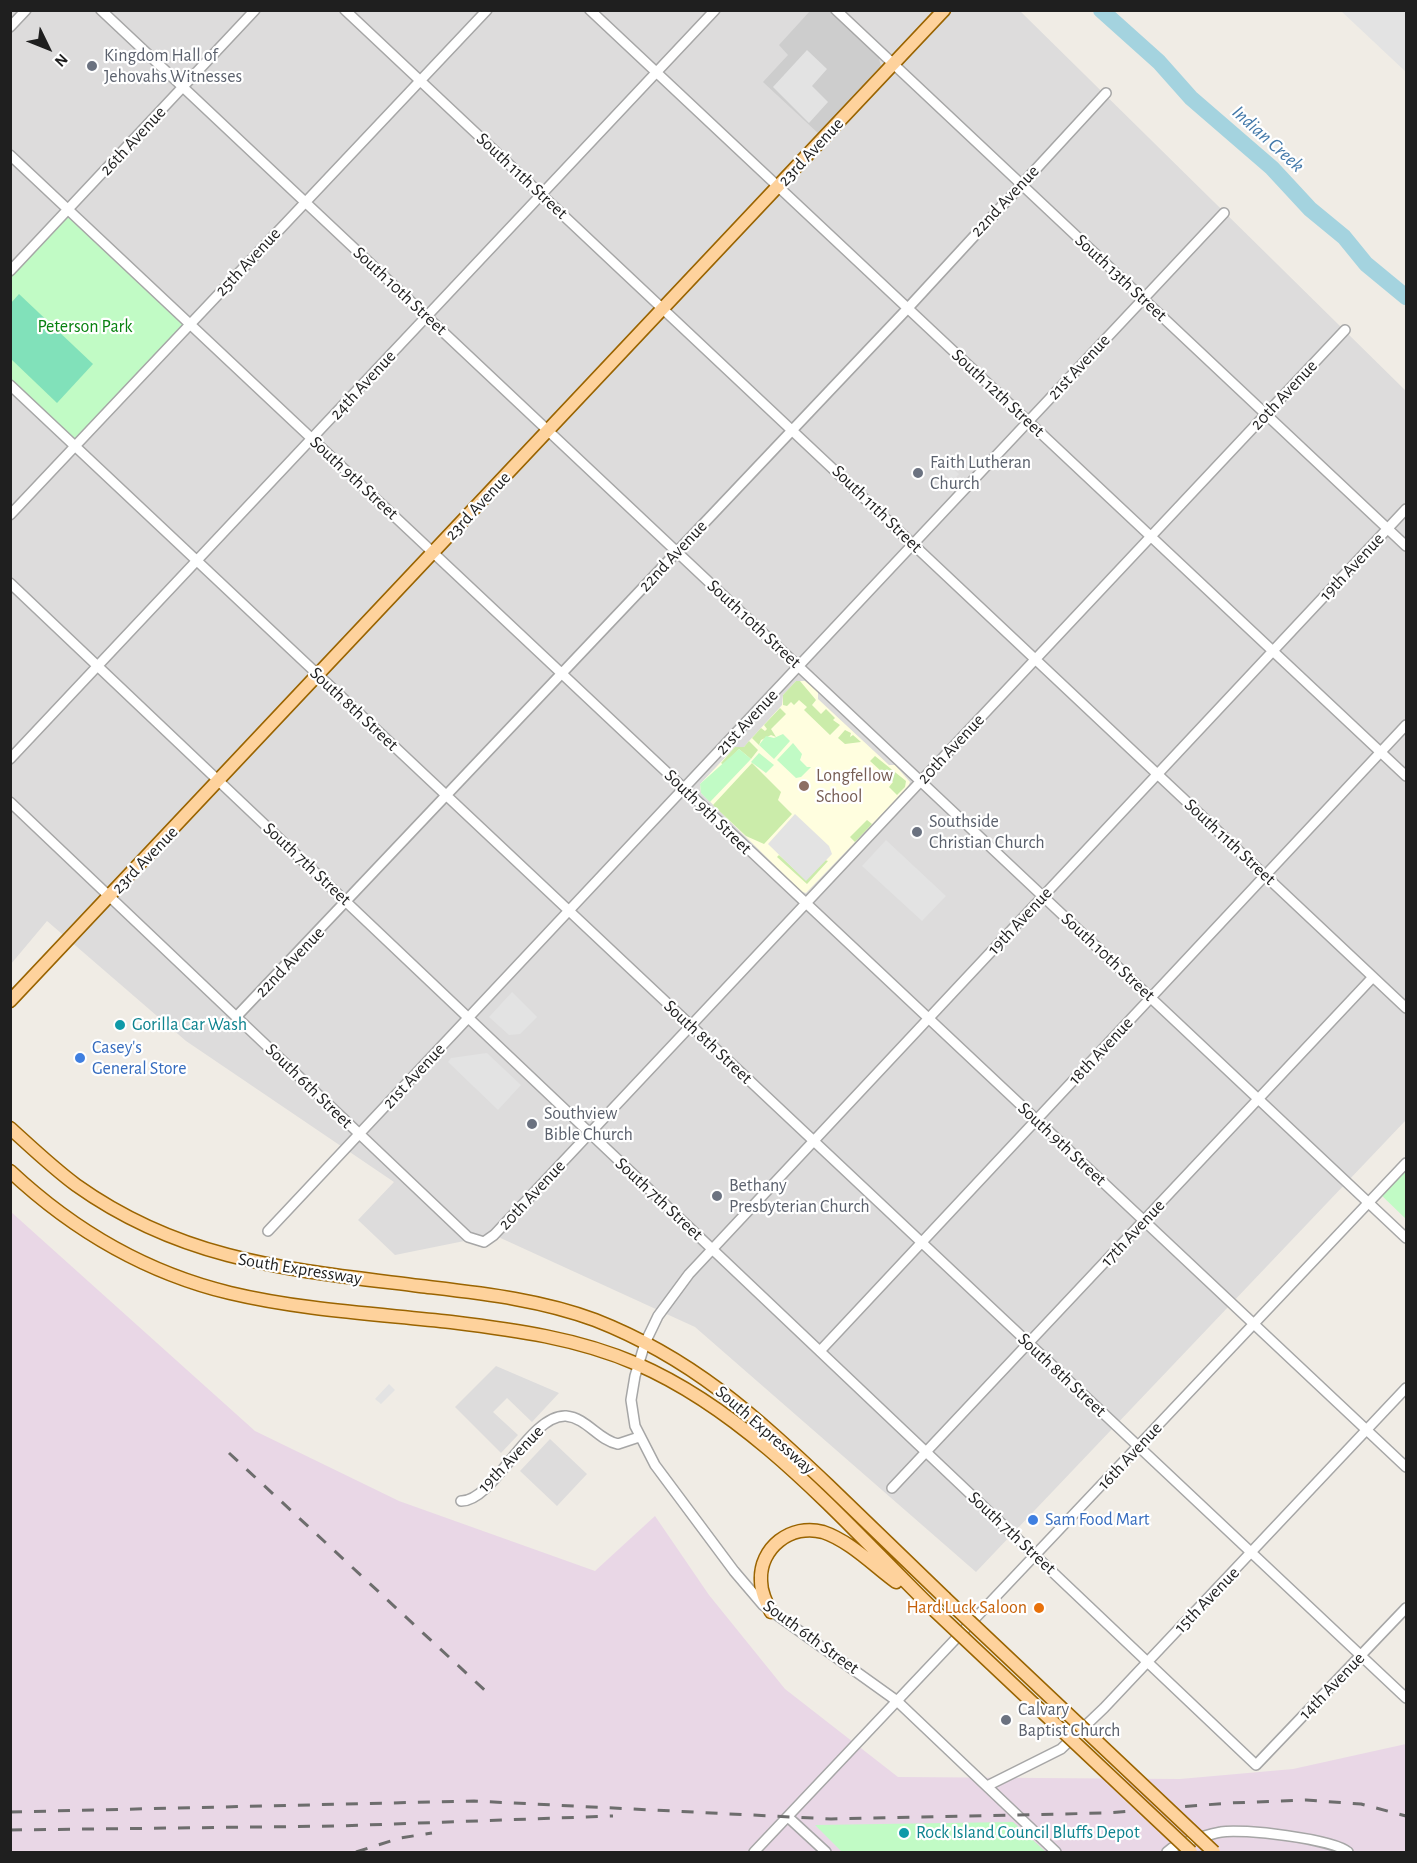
<!DOCTYPE html>
<html>
<head>
<meta charset="utf-8">
<style>
  body { margin:0 }
  #map { position:relative; width:1417px; height:1863px; overflow:hidden; background:#f0ece5; font-family:"Alegreya Sans",sans-serif }
  canvas { display:block }
  .frame { position:absolute; inset:0; border:12px solid #1f1f1f; pointer-events:none }
  .north { position:absolute; left:18px; top:18px; width:60px; height:60px; -webkit-text-stroke:4px #fff; paint-order:stroke; rotate:133deg; font-size:16px; font-weight:700; line-height:24px; text-align:center; color:#1f1f1f }
  .north::after { content:''; display:block; margin:auto; width:21px; height:27px; background:#1f1f1f; clip-path:polygon(50% 0,100% 100%,50% 72%,0 100%) }
</style>
</head>
<body>
<div id="map">
<canvas width="1417" height="1863"></canvas>
<div class="frame"></div>
<div class="north">N</div>
</div>
<script>
const ctx = document.querySelector('canvas').getContext('2d');
ctx.lineJoin = 'round';
function paint(path, color) { ctx.fillStyle = color; ctx.fill(path, 'evenodd'); }
function trace(path, color, width, dash) { ctx.strokeStyle = color; ctx.lineWidth = width; ctx.lineCap = dash ? 'butt' : 'round'; ctx.setLineDash(dash || []); ctx.stroke(path); }
function write(font, color, halo, rows, align = 'center') {
  ctx.font = font + ' "Alegreya Sans",sans-serif'; ctx.lineWidth = 4.5; ctx.setLineDash([]); ctx.textBaseline = 'middle'; ctx.strokeStyle = halo; ctx.fillStyle = color; for (const [text, x, y, turn = 0] of rows) {
    ctx.save(); ctx.translate(x, y); ctx.rotate((+turn || 0) * Math.PI / 180); ctx.textAlign = isNaN(turn) ? turn : align; if (halo) ctx.strokeText(text, 0, 0); ctx.fillText(text, 0, 0); ctx.restore();
  }
}
paint(new Path2D(`
  M11,11h1009l386,380v729l-430,452 -281,-245 -201,-92 -99,20 -37,-35 36,-38 -208,-141 -139,-120 -36,43z
  M496,1366l63,27 -27,29 -25,-24 -14,14 25,23 -17,18 -46,-46z
  M550,1439l37,35 -30,32 -37,-35z`), '#dddcdc');
paint(new Path2D(`
  M10,1211l245,220 144,70 196,70 60,-55 54,79 76,94 113,88 282,2 113,-10 113,-25v108h-1395z`), '#e9d7e6');
paint(new Path2D(`
  M796,681h9l13,11v7l71,66h6l15,17 -2,5 -102,106 -4,-1 -101,-99 -1,-9 35,-37h9l5,-6 33,-36 1,-10z`), '#fffedf');
paint(new Path2D(`
  M810,11h20l48,44 3,11 -62,68 -56,-52 25,-27 -9,-10z`), '#cdcdcd');
paint(new Path2D(`
  M796,681h4l16,19 -4,5 9,9 5,-5 9,9 -2,2 7,5 -10,10 -26,-25 3,-3 -8,-7 -5,5 -3,-3 -4,4 -4,-1v-10z
  M780,708l6,6 -15,15 5,8 -5,-2 -10,5 -2,5 -7,-7 9,-10 4,3 2,-2 -3,-4z
  M845,730l6,3 -1,4 3,-2 8,7 -16,2 -7,-6z
  M749,741l9,9 -7,9 -12,-10 -15,16 -3,-2 14,-16h9z
  M875,756l31,25 -1,6 -8,8 -8,-8 4,-5 -23,-21z
  M752,763l29,29 -3,8 14,14 -28,30 -18,-8 -33,-31z
  M867,820l5,4 -17,18 -5,-5z
  M779,855l27,25 19,-20 3,1 -21,23 -30,-27z`), '#cbecaa');
paint(new Path2D(`
  M68,209l122,115 -114,122 -65,-61 -1,-114z
  M783,734l7,7 -16,18 -15,-14 7,-9 8,2z
  M793,743l9,11 -2,6 7,7h4l-10,10 -5,1 -19,-18z
  M739,749l12,10 -41,43 -9,-9 -1,-9z
  M759,753l15,12 -8,8 -15,-11z
  M1406,1163v56l-27,-26z
  M1013,1822l33,30h-204l-27,-27z`), '#c1fbc5');
paint(new Path2D(`
  M19,294l74,70 -36,39 -46,-44v-56z`), '#81e1ba');
paint(new Path2D(`
  M1341,11h65v61z
  M807,50l20,19 -15,17 16,16 -19,21 -36,-36z
  M943,459l16,15 -7,7 -15,-15z
  M795,814l34,32 3,8 -26,27 -38,-37z
  M886,840l60,56 -24,25 -60,-55z
  M512,992l25,25 -17,17 -11,1 -20,-18z
  M487,1053l34,32 -23,25 -50,-48 3,-4z
  M389,1384l6,6 -14,14 -6,-5z`), '#e3e3e3');
trace(new Path2D(`
  M1101,10l58,52 32,36 81,70 38,41 34,28 22,27 40,33`), '#a4d3df', 16);
const minor = new Path2D(`
  M101,10l1305,1228
  M345,10l1061,998
  M590,10l816,766
  M836,10l570,536
  M10,27l16,-17
  M10,155l1396,1312
  M10,271l245,-261
  M10,385l1396,1313
  M10,515l477,-505
  M10,583l1246,1182 150,-157
  M10,759l705,-749
  M10,802l458,435 16,5 10,-7 851,-905
  M237,1016l671,-708 198,-215
  M268,1231l956,-1018
  M820,1351l586,-626
  M892,1488l481,-511
  M461,1501c33,1 68,-87 105,-85 21,2 32,24 52,28l21,-7
  M987,1786l74,-37 43,-41 302,-320
  M788,1817l38,35
  M754,1852l652,-689
  M1056,1852l-159,-151 -134,-96 -29,-34 -79,-106 -20,-39 -4,-26 4,-24 10,-33 13,-27 31,-42 717,-765
  M1167,1852l5,-4c15,-6 32,-13 49,-16 20,-4 112,7 127,20`);
const major = new Path2D(`
  M10,1001l934,-991
  M10,1128c22,20 43,40 66,57 108,77 217,85 344,101 59,7 119,13 175,34 97,38 159,95 233,165 39,38 78,75 117,113
  M10,1171c63,59 137,102 220,122 71,17 149,21 221,29 64,8 126,16 186,42 117,51 207,158 297,246
  M771,1612c-5,-10 -10,-20 -10,-31 -2,-33 30,-58 62,-49 27,9 51,34 73,50`);
trace(minor, '#a6a6a6', 12);
trace(major, '#9a6400', 15);
trace(minor, '#fff', 9);
trace(major, '#fed29c', 12);
trace(new Path2D(`
  M229,1453l262,243
  M10,1812l464,-11 357,18 275,-6 123,-10 77,-3 55,4 45,12
  M10,1830l329,-4 274,-10
  M356,1852l44,-14 32,-5`), '#6d6d6d', 3, [12, 12]);
const majorBridge = new Path2D(`
  M945,1598l269,254
  M934,1610l257,242`);
trace(majorBridge, '#9a6400', 15, []);
trace(majorBridge, '#fed29c', 12);
for (const [x, y, r, color] of [
  [92,66,6,"#6b7280"],
  [918,473,6,"#6b7280"],
  [804,786,6,"#8d6e63"],
  [917,832,6,"#6b7280"],
  [120,1025,6,"#0f9aa8"],
  [80,1058,6,"#3f7fe0"],
  [532,1124,6,"#6b7280"],
  [717,1196,6,"#6b7280"],
  [1033,1520,6,"#3f7fe0"],
  [1039,1608,6,"#e8710a"],
  [1006,1720,6,"#6b7280"],
  [904,1833,6,"#0f9aa8"]
]) { const dot = new Path2D(); dot.arc(x, y, r, 0, 2 * Math.PI); ctx.fillStyle = color; ctx.fill(dot); trace(dot, '#fff', 2); }
write('18px', '#5b616d', '#fff', [
  ["Kingdom Hall of",104,56],
  ["Jehovahs Witnesses",104,77],
  ["Faith Lutheran",930,463],
  ["Church",930,484],
  ["Southside",929,822],
  ["Christian Church",929,843],
  ["Southview",544,1114],
  ["Bible Church",544,1135],
  ["Bethany",729,1186],
  ["Presbyterian Church",729,1207],
  ["Calvary",1018,1710],
  ["Baptist Church",1018,1731]
], 'left');
write('18px', '#1f1f1f', '#fff', [
  ["26th Avenue",133,141,-47],
  ["23rd Avenue",811,152,-47],
  ["South 11th Street",522,176,43],
  ["22nd Avenue",1005,201,-47],
  ["25th Avenue",248,262,-47],
  ["South 13th Street",1121,278,43],
  ["South 10th Street",400,291,43],
  ["21st Avenue",1079,367,-47],
  ["24th Avenue",363,385,-47],
  ["South 12th Street",998,393,43],
  ["20th Avenue",1284,395,-47],
  ["South 9th Street",354,478,43],
  ["23rd Avenue",478,506,-47],
  ["South 11th Street",877,509,44],
  ["22nd Avenue",673,556,-47],
  ["19th Avenue",1352,567,-47],
  ["South 10th Street",754,624,43],
  ["South 8th Street",354,709,43],
  ["21st Avenue",747,722,-47],
  ["20th Avenue",951,749,-47],
  ["South 9th Street",708,812,44],
  ["South 11th Street",1230,842,43],
  ["23rd Avenue",145,860,-46],
  ["South 7th Street",307,864,43],
  ["19th Avenue",1020,921,-47],
  ["South 10th Street",1108,957,43],
  ["22nd Avenue",290,962,-46],
  ["South 8th Street",708,1042,43],
  ["18th Avenue",1101,1051,-47],
  ["21st Avenue",414,1076,-47],
  ["South 6th Street",309,1086,44],
  ["South 9th Street",1062,1144,43],
  ["20th Avenue",532,1195,-47],
  ["South 7th Street",659,1199,43],
  ["17th Avenue",1133,1233,-47],
  ["South Expressway",300,1269,9],
  ["South 8th Street",1062,1375,43],
  ["South Expressway",765,1430,41],
  ["16th Avenue",1130,1456,-47],
  ["19th Avenue",511,1459,-46],
  ["South 7th Street",1012,1533,43],
  ["15th Avenue",1207,1600,-46],
  ["South 6th Street",811,1637,36],
  ["14th Avenue",1332,1686,-46]
]);
write('18px', '#088210', '#fff', [
  ["Peterson Park",85,327]
]);
write('18px', '#785e54', '#fff', [
  ["Longfellow",816,776],
  ["School",816,797]
], 'left');
write('18px', '#0d838f', '#fff', [
  ["Gorilla Car Wash",132,1025],
  ["Rock Island Council Bluffs Depot",916,1833]
], 'left');
write('18px', '#366cbe', '#fff', [
  ["Casey's",92,1048],
  ["General Store",92,1069],
  ["Sam Food Mart",1045,1520]
], 'left');
write('18px', '#c56008', '#fff', [
  ["Hard Luck Saloon",1027,1608]
], 'right');
write('italic 20px', '#457aaa', '#fff', [
  ["Indian Creek",1268,139,42]
]);
</script>
</body>
</html>
